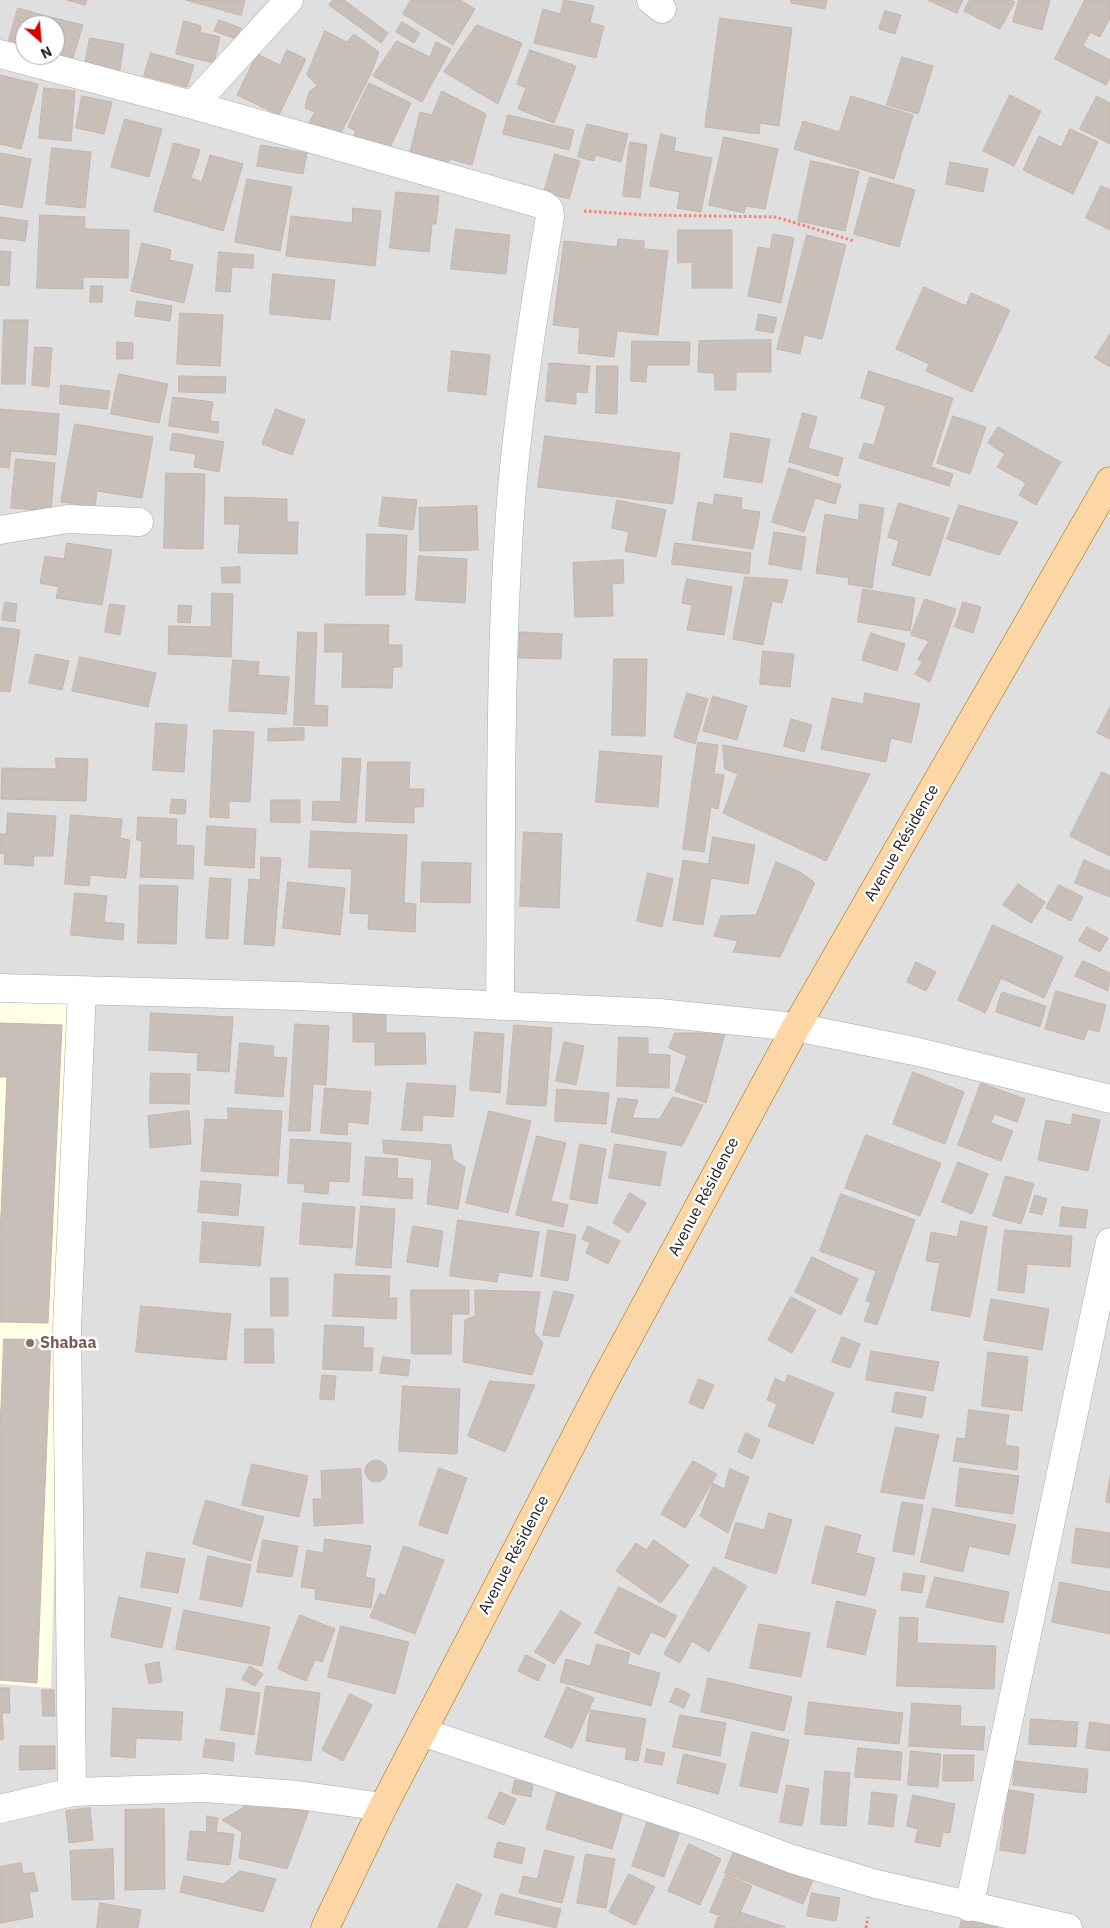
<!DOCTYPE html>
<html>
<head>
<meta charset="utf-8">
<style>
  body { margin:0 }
  #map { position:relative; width:1110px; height:1928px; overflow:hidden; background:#f2efe9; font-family:"IBM Plex Sans",sans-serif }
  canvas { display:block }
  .north { position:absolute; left:15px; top:15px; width:50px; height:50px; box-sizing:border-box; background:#fff; border:1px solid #a7a7a7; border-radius:50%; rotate:153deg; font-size:14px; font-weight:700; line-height:20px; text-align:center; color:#222 }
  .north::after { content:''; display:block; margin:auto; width:18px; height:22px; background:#d40000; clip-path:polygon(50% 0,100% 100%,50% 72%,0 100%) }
</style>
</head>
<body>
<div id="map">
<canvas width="1110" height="1928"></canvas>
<div class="north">N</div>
</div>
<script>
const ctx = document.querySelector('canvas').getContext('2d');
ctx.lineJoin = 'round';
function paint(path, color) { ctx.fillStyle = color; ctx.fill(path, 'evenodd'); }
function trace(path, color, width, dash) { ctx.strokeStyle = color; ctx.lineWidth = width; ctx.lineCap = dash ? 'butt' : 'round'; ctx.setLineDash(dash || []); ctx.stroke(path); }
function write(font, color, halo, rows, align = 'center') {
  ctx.font = font + ' "IBM Plex Sans",sans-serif'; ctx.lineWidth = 5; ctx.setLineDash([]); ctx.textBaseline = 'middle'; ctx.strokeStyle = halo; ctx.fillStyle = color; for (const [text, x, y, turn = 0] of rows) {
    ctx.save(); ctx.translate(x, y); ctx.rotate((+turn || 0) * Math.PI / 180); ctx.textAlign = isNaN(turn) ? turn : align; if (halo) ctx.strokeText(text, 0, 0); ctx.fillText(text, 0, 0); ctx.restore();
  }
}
paint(new Path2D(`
  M0,0h1110v1928h-1110zM25,25h30v30h-30z`), '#e0dfdf');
paint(new Path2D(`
  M0,999l68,3 -17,686 -51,-4z`), '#ffffe5');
const building = new Path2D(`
  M67,0h20l-2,5z
  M186,0h59l-4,15z
  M333,0h11l44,33 -7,10 -52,-38z
  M411,0h49l15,9 -22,36 -50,-31z
  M564,0l30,6 -4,17 14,3 -8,32 -62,-15 9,-34 17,5z
  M791,0h36l-2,9 -34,-6z
  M928,0h35l-6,13z
  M970,0h41l4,2 -15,27 -36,-18z
  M1019,0h31l-8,30 -29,-8z
  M1085,0h25v18l-10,19 -10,-5 -7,14 27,14v17l-4,8 -51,-26z
  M18,8l24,7 -2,10h-15v24l-17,-5z
  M885,11l16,4 -6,19 -16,-5z
  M42,15l41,10 -11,36 -17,-6v-30h-15z
  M720,18l72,10 -13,98 -19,-3 -1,11 -54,-7z
  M219,20l22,8 -5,11 -22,-8z
  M184,21l17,5 -1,6 20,5 -6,26 -38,-9z
  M402,22l18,11 -6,10 -18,-11z
  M477,25l45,18 -24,61 -54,-32z
  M325,31l22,11 7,-8 25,18 -7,19 -34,68 -30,-15 7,-12 -10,-4 4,-16 8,-6 -10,-11z
  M90,38l34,6 -5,32 -35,-7z
  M397,41l33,16 6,-15 15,7 -29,53 -49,-26z
  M287,50l19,9 -27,56 -42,-20 20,-41 23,11z
  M530,50l46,16 -22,57 -36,-14 8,-21 -9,-4z
  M151,53l43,12 -7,22 -43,-11z
  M902,57l31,9 -15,48 -31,-9z
  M0,75l38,9 -17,65 -21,-5z
  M369,83l42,20 -24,51 -34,-16 3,-7 -8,-4z
  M44,88l31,3 -4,50 -32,-3z
  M442,91l44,23 -14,51 -22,-6 -4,7 -38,-6 12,-48 12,3z
  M1010,95l31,16 -27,55 -31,-15z
  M82,96l30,6 -8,32 -28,-6z
  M851,96l62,19 -19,64 -100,-30 9,-28 36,11z
  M1097,96l13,7v41l-30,-15z
  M508,115l66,15 -5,20 -66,-16z
  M125,119l37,10 -13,48 -38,-10z
  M587,124l41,10 -7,28 -25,-7 -2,6 -16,-4z
  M1070,129l28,13 -25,52 -50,-24 16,-34 22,11z
  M661,134l15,4 -2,13 38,7 -11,54 -24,-4 3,-16 -30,-6z
  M724,137l54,12 -13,60 -19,-3 -2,7 -35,-8z
  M630,142l17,3 -7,53 -17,-2z
  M174,143l26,7 -9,28 11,4 8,-27 33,9 -20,67 -69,-20z
  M261,145l46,8 -4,21 -46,-8z
  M52,148l39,4 -6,56 -39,-4z
  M0,153l31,6 -9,49 -22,-4z
  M555,154l25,7 -11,38 -25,-7z
  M811,161l48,10 -14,60 -47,-10z
  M950,162l38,7 -5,23 -37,-8z
  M870,177l45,13 -16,57 -45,-13z
  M247,179l45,8 -12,64 -45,-9z
  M1101,186l9,4v40l-24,-12z
  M396,192l43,4 -3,28h-4l-3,28 -39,-4z
  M353,208l28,3 -6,55 -89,-10 5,-40 61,7z
  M40,215l45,2v12l44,1 -1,48 -45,-1v12l-46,-1z
  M0,217l28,4 -3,20 -25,-3z
  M456,229l54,6 -4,39 -55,-5z
  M678,230h54v58h-40v-26l-14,1z
  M773,234l21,4 -13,65 -33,-7 10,-49 12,2z
  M807,235l39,10 -24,94 -18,-4 -4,19 -23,-5z
  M618,239l26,2v8l24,2 -10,84 -41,-4 -3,26 -36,-4 2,-25 -27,-3 11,-84 53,6z
  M142,243l29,7 -2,10 24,5 -9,38 -53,-12z
  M0,251l11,1 -2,34 -9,-1z
  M219,252l35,3 -1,13 -21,-1 -2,25 -14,-1z
  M273,274l62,6 -5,40 -60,-6z
  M91,286h12l-1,16h-12z
  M924,287l42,19 5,-13 39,17 -38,82 -46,-21 3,-7 -33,-15z
  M137,301l35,5 -2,15 -35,-5z
  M180,313l43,2 -3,51 -43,-2z
  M759,314l18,4 -4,15 -17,-3z
  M4,320h24l-3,64h-23z
  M1110,334v33l-15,-9z
  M771,340v32h-35v18h-21l-1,-17 -16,-1 1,-31z
  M632,341l58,1 -1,23h-42l-1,17 -15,-1z
  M117,342l16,1v16h-16z
  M35,347l17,1 -3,39 -17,-2z
  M452,351l38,4 -4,40 -38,-4z
  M549,363l41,3 -3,27 -11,-1v12l-30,-3z
  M597,366h21l-1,48 -21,-1z
  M869,371l84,27 -22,69 22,7 -4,12 -90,-28 5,-15 10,2 12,-39 -25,-8z
  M119,374l49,10 -9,39 -48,-9z
  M179,376l47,1 -1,16 -46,-1z
  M61,385l49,6 -3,18 -47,-5z
  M173,397l40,5 -3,19 9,1 -1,11 -49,-7z
  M0,409l59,5 -3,41 -45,-4 -2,17 -9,-1z
  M276,409l29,11 -13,35 -30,-11z
  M803,413l14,4 -9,31 35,10 -5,18 -49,-14z
  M953,416l33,11 -16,47 -33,-11z
  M75,424l78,13 -11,61 -45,-7 -2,16 -34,-5z
  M998,427l63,35 -25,43 -17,-10 7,-12 -29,-16 8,-13 -17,-11z
  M173,433l51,9 -5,30 -25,-5 2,-13 -26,-4z
  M731,433l39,6 -8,44 -38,-6z
  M545,436l135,17 -7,51 -135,-17z
  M16,459l39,4 -4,48 -40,-3z
  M789,468l52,17 -6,19 -20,-6 -11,34 -32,-10z
  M166,473l39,1 -2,75 -39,-1z
  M715,494l27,4 -1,11 19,3 -7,37 -61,-9 6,-38 15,3z
  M225,497l62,2v23h11l-1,32 -59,-1 2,-29h-15z
  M383,497l34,3 -4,30 -34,-4z
  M617,500l49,10 -10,47 -31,-6 4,-19 -17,-4z
  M899,503l50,15 -19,58 -38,-11 7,-24 -11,-4z
  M860,504l24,4 -12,80 -24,-4 1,-6 -33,-5 9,-59 33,6z
  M959,505l59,17 -19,33 -52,-16z
  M477,506l1,44 -58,1 -1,-43z
  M774,532l32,5 -5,33 -32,-6z
  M367,534l40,1 -2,60h-39z
  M67,543l45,7 -10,55 -46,-7 3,-11 -19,-4 5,-27 19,3z
  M675,543l76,10 -2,21 -77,-10z
  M419,556l48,3 -2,44 -49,-3z
  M623,560l1,23 -12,1 1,32 -38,1 -2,-54z
  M240,567v16h-18l-1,-15z
  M745,577l43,3 -6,23 -10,-2 -9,44 -30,-6z
  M687,579l45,8 -8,48 -37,-5 5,-25 -10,-2z
  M863,589l52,9 -5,33 -52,-9z
  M212,593l21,1 -2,63 -63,-3 1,-28 42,1z
  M925,599l31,10 -26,73 -15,-8 7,-12 -4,-3 11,-18 -18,-6z
  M5,602l12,2 -2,18 -13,-2z
  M963,602l18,5 -8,26 -18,-6z
  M110,604l15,2 -5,29 -15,-3z
  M179,605l13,1 -2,17 -12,-1z
  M325,624l64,1 -1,20h14v22h-9l-1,21 -50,-1 1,-35h-18z
  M0,627l20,3 -10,62 -10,-1z
  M298,632l19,1 -3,72 14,1 -1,20 -33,-1z
  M520,632l42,2 -1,25 -42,-1z
  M871,633l34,11 -8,27 -35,-11z
  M763,651l31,3 -4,33 -30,-3z
  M36,654l33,7 -7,29 -33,-7z
  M80,657l76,16 -8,34 -76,-16z
  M614,659h33l-2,77 -33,-1z
  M233,660l26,2 -1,13 31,2 -3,37 -57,-3z
  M687,693l21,6 -13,45 -21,-7z
  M865,693l55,11 -9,39 -20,-5 -5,24 -65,-13 11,-51 31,6z
  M713,696l34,10 -10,34 -34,-9z
  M1110,707v32l-13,-6z
  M791,719l21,6 -8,27 -20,-6z
  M156,723l31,2 -3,47 -31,-2z
  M304,728v12l-36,1v-12z
  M214,730l40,2 -4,70 -21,-1v17l-19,-1z
  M698,742l20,3 -4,29 10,1 -6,34 -7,-2 -7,45 -21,-3z
  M723,745l147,29 -44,87 -103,-48 15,-39 -13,-5z
  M600,751l62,5 -4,51 -62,-5z
  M56,758l32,1 -2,42 -85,-2 1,-31 54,1z
  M343,758l18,1 -5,64 -44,-3 1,-19 27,1z
  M368,762h42l-1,27h15l-1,18h-9v16l-48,-2z
  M1102,772l8,4v80l-40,-20z
  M172,799l14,1 -1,14 -15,-1z
  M271,800h29v23l-29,-1z
  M8,813l48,3 -3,40h-19l-1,10 -29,-2 1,-10 -5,-1v-19h6z
  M71,815l51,4 -2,19 10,2 -4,38 -36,-3 -1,11 -24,-2z
  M138,817l39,2 -1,26 18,1 -1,33 -53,-2 2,-36 -5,-1z
  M207,826l49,3 -2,39 -49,-3z
  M311,831l96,4 -3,68 12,1 -1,28 -47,-3 1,-15 -19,-1 2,-44 -43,-2z
  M524,832l38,2 -3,74 -39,-2z
  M713,837l42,8 -7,39 -37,-6 -8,47 -30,-5 10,-60 25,4z
  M261,857l20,1 -7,88 -30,-2 5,-65 11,1z
  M1084,860l26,11v26l-35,-14z
  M422,862l49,1 -1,40 -49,-1z
  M776,862l24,10 15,11 -35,74 -47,-5 5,-11 -24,-5 7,-20 35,-1z
  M648,873l25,6 -11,48 -25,-6z
  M210,878l21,1 -3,60 -22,-1z
  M288,882l57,6 -5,47 -57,-7z
  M1018,884l27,18 -14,21 -28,-18z
  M140,885l38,1 -2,58 -38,-1z
  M1059,885l24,12 -12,24 -25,-13z
  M75,893l32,3 -3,26 20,2 -1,16 -52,-5z
  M993,925l70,32 -19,41 -43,-20 -16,35 -27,-13z
  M1087,927l21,11 -8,14 -21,-11z
  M1083,961l27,12 -2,18 -33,-15z
  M916,962l20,10 -10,19 -19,-9z
  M1056,991l50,14 -7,27 -11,-3 -4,11 -39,-11z
  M1002,992l44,14 -6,21 -44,-15z
  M386,1010v23h39l1,31 -51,1v-23h-22v-31z
  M151,1013l82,4 -4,55 -32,-2 1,-17 -49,-3z
  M0,1023l62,2 -14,298 -48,-1v-86l7,-159h-7z
  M295,1024l34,2 -3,59 -13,-1 -3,47h-21z
  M514,1025l38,3 -6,78 -39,-2z
  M475,1032l29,2 -4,59 -30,-3z
  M675,1033h50l-19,70 -31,-12 12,-35 -18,-8z
  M619,1037l29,1v16l22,1 -1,33 -52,-2z
  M564,1042l20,4 -8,39 -20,-4z
  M240,1043l34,3 -1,11 14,1 -4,39 -48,-4z
  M913,1072l51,20 -19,52 -52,-20z
  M151,1073l39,1 -1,30 -39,-1z
  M407,1083l49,3 -3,31 -30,-2 -1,16 -20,-1z
  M981,1083l44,16 -8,23 -23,-8 -3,9 22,8 -12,30 -43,-16z
  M325,1088l46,4 -3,32 -20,-2 -1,13 -26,-2z
  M557,1089l52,4 -3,31 -51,-3z
  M673,1097l30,8 -21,41 -71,-14 7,-34 20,2 -6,18 27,1z
  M228,1108l54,3 -4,65 -77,-5 4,-52 23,1z
  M189,1111l2,33 -41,4 -2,-32z
  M489,1111l42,10 -23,92 -42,-10z
  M1073,1114l27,6 -12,51 -50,-11 8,-40 25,5z
  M866,1135l75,28 -21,53 -75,-28z
  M537,1136l29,7 -15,58 17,4 -5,22 -47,-12z
  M291,1139l60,4 -2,39 -20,-1 -1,13 -24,-2 1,-8 -17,-1z
  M383,1140l68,5 2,15 12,7 -7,42 -31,-5 5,-44 -48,-7z
  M580,1144l26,5 -9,55 -27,-5z
  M615,1144l51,8 -6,34 -51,-8z
  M366,1157l32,2 -1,19 16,1 -1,20 -49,-4z
  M958,1162l30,12 -16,40 -30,-12z
  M1006,1176l28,8 -13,40 -28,-8z
  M201,1181l40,3 -3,32 -40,-4z
  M630,1193l16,10 -17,30 -16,-10z
  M841,1194l74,26 -38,105 -13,-4 7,-19 -5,-1 10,-30 -56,-20z
  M1035,1195l12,4 -5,16 -12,-3z
  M303,1203l52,4 -3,41 -52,-4z
  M361,1206l34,3 -4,59 -35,-3z
  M1062,1207l26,3 -3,18 -25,-2z
  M458,1220l81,12 -7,45 -33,-5 -2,10 -47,-6z
  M961,1221l26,6 -17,90 -39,-7 9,-47 -14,-2 5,-29 26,5z
  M203,1222l61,5 -4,39 -60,-4z
  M413,1226l30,5 -5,36 -31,-5z
  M588,1226l32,15 -12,23 -22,-11 4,-10 -8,-4z
  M548,1230l28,5 -8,46 -27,-5z
  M1005,1230l67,6 -2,31 -43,-3 -3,29 -26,-3z
  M812,1257l46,22 -17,36 -46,-23z
  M335,1274l55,2 -1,22h8l-1,21 -63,-3z
  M271,1278h17v38h-17z
  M411,1290h58v24h-17l-1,40h-39z
  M475,1290l65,2 -6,40 9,11 -11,32 -69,-13 2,-42 10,-4z
  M554,1291l20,4 -15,42 -16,-2z
  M791,1297l25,13 -24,43 -24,-13z
  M991,1299l58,10 -7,41 -58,-10z
  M141,1306l90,8 -5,46 -90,-8z
  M325,1325l39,2 -1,21h10l-1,23 -49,-2z
  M245,1329h28l1,34h-29z
  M842,1337l18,7 -10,24 -18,-6z
  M4,1339l47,1 -14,343 -37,-3v-249z
  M871,1351l68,11 -6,29 -67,-11z
  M988,1352l40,5 -6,54 -40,-5z
  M383,1357l27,3 -2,16 -28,-3z
  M322,1375l14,1 -2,24 -14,-1z
  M788,1375l46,18 -21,51 -45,-18 9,-22 -10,-4 8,-22 10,5z
  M699,1379l15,6 -11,24 -14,-6z
  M490,1381l45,4 -30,67 -37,-16z
  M403,1386l57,3 -3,65 -58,-3z
  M896,1392l30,5 -4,21 -30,-6z
  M969,1410l40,5 -4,30 14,2 -2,23 -64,-9 4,-23 8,1z
  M896,1427l43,8 -15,64 -43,-7z
  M746,1433l14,7 -8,19 -14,-7z
  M365 1471a11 11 0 1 1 22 0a11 11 0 1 1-22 0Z
  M693,1461l24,13 -32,54 -24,-14z
  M252,1464l56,12 -9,41 -57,-12z
  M439,1468l28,10 -20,56 -28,-9z
  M960,1468l59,8 -6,38 -57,-8z
  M361,1469l2,54 -49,3 -1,-27h9l-1,-28z
  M730,1469l19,8 -21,56 -28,-17 13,-33 11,6z
  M1110,1477v26l-4,-1z
  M206,1500l58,17 -13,44 -58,-17z
  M902,1502l21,3 -9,50 -21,-4z
  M933,1508l83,17 -7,30 -40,-9 -6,26 -42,-10z
  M769,1513l23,7 -16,54 -51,-16 11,-36 28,8z
  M826,1526l35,9 -5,18 19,5 -10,38 -53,-13z
  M1076,1528l34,5v35l-38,-5z
  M325,1539l46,7 -6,31 10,2 -4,29 -56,-9 1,-10 -15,-2 6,-37 16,3z
  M263,1540l35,6 -6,31 -35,-5z
  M654,1540l35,25 -28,38 -45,-32 20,-28 10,7z
  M404,1546l40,14 -29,74 -45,-17 10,-24 5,3z
  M147,1552l38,7 -7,34 -37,-6z
  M208,1556l43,9 -9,42 -42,-8z
  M714,1567l33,19 -38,66 -17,-11 -12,22 -16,-9z
  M904,1573l21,3 -3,17 -21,-3z
  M935,1577l74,15 -6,31 -77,-16z
  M1060,1582l50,10v42l-58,-12z
  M619,1587l58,29 -12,22 -14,-6 -12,23 -44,-22z
  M119,1597l52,11 -9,40 -51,-11z
  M837,1601l39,9 -11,45 -38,-8z
  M184,1610l86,17 -8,39 -86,-17z
  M561,1611l20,12 -27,41 -19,-12z
  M300,1615l35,14 -13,33 -7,-2 -9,21 -28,-12z
  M900,1617l18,1 -1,25 79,3 -2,43 -97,-3z
  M759,1624l51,9 -9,44 -51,-9z
  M341,1626l68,16 -14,52 -67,-17z
  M597,1644l33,9 -3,11 33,9 -9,33 -91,-24 6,-23 24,7z
  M526,1655l20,10 -8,16 -20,-10z
  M159,1662l3,20 -13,2 -4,-19z
  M250,1666l13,8 -8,12 -13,-7z
  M708,1678l84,19 -8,34 -83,-19z
  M266,1686l54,7 -9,68 -55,-7z
  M567,1687l27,11 -22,50 -27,-11z
  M0,1688h9l1,25h-8l2,26 -4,1z
  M227,1688l33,5 -6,42 -33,-5z
  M676,1688l14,6 -6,14 -14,-6z
  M42,1690h12l1,26h-12z
  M350,1694l22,11 -29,56 -21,-11z
  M809,1702l94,11 -4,31 -94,-10z
  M912,1703l49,3 -1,20 25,1 -2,23 -74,-4z
  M113,1708l70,4 -2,28 -45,-2 -1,20 -24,-2z
  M591,1710l55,9 -8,42 -13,-2 2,-11 -41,-7z
  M680,1715l46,8 -6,33 -47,-9z
  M1031,1719l47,3 -2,25 -47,-3z
  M1090,1722l20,3v26l-24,-3z
  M752,1732l37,8 -12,53 -37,-7z
  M206,1739l29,4 -2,18 -30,-4z
  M20,1746h35v23l-35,1z
  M858,1748l44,4 -2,28 -45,-3z
  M647,1749l18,4 -3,12 -17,-3z
  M911,1751l30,3 -3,33 -30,-2z
  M684,1754l42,10 -8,30 -41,-11z
  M944,1755h30l-1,26h-30z
  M1015,1761l73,8 -2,24 -73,-8z
  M825,1771l25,2 -4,53 -25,-2z
  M515,1780l18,4 -2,13 -19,-4z
  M787,1785l22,4 -7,37 -22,-4z
  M1009,1790l25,4 -9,60 -25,-4z
  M500,1792l16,7 -12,26 -16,-7z
  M557,1792l66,20 -11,37 -66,-20z
  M872,1792l25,3 -4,32 -24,-3z
  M913,1795l42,9 -5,29 -7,-1 -3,15 -25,-5 3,-13 -11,-3z
  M247,1802l63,6 -23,61 -48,-11 3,-26 -20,-12 21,-12z
  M90,1808l3,32 -24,3 -3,-32z
  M164,1809l1,80 -40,1v-80z
  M651,1811l32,11 -19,55 -32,-11z
  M207,1816l11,2 -2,14 18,2 -4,31 -43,-5 3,-29 16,1z
  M498,1842l27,6 -3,16 -28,-7z
  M689,1844l32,15 -21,46 -32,-14z
  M737,1844l78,31 -12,29 -78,-31z
  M113,1849l1,50 -42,1 -2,-49z
  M545,1850l29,7 -12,46 -43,-10 4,-17 14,3z
  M586,1854l29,5 -9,49 -29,-5z
  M21,1863l2,11 11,-2 4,19 -9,1 4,25 -33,6v-56z
  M240,1871l36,8 -13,33 -83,-20 4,-16 39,8z
  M629,1874l26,13 -20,38 -26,-13z
  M726,1875l26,11 -16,36 -26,-10z
  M457,1884l25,10 -15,34h-29z
  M812,1893l28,5 -4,23 -29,-5z
  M501,1894l60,15 -5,19 -61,-14z
  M100,1903l41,7 -3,18h-41z
  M740,1912l45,15 -71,1 4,-11 19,6z
  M962,1918l36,8v2h-38z`);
paint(building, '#c7bfb8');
trace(building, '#c4b6ab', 1);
const minor = new Path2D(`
  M651,0l11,9
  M0,54l193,51 351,100 5,4 1,8c-16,91 -30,181 -38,272 -14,172 -10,345 -12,517
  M193,105l96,-105
  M0,530l68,-11 71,3
  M0,988l297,8 362,17 137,14 118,24 196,48
  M422,1732l277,92 93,35 84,25 192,44
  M72,1792l-5,-465 15,-335
  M0,1809l72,-17 132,-4 94,7 85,12
  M969,1907l141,-665`);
const major = new Path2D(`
  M325,1928l58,-121 221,-425 192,-355 314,-546`);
trace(minor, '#a9a9a9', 29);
trace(major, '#a06b00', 29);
trace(new Path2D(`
  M584,211l63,4 129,2 78,24
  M866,1928l2,-11`), '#fa8072', 3, [2.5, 2.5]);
trace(minor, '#fff', 28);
trace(major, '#fcd6a4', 28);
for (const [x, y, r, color] of [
  [30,1343,5,"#8d6e63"]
]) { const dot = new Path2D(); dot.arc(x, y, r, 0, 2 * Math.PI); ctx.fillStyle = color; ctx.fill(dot); trace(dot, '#fff', 2); }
write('16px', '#222', '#fff', [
  ["Avenue Résidence",902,843,-60],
  ["Avenue Résidence",704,1197,-62],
  ["Avenue Résidence",514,1555,-62]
]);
write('bold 16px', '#785e54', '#fff', [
  ["Shabaa",40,1343]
], 'left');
</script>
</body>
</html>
